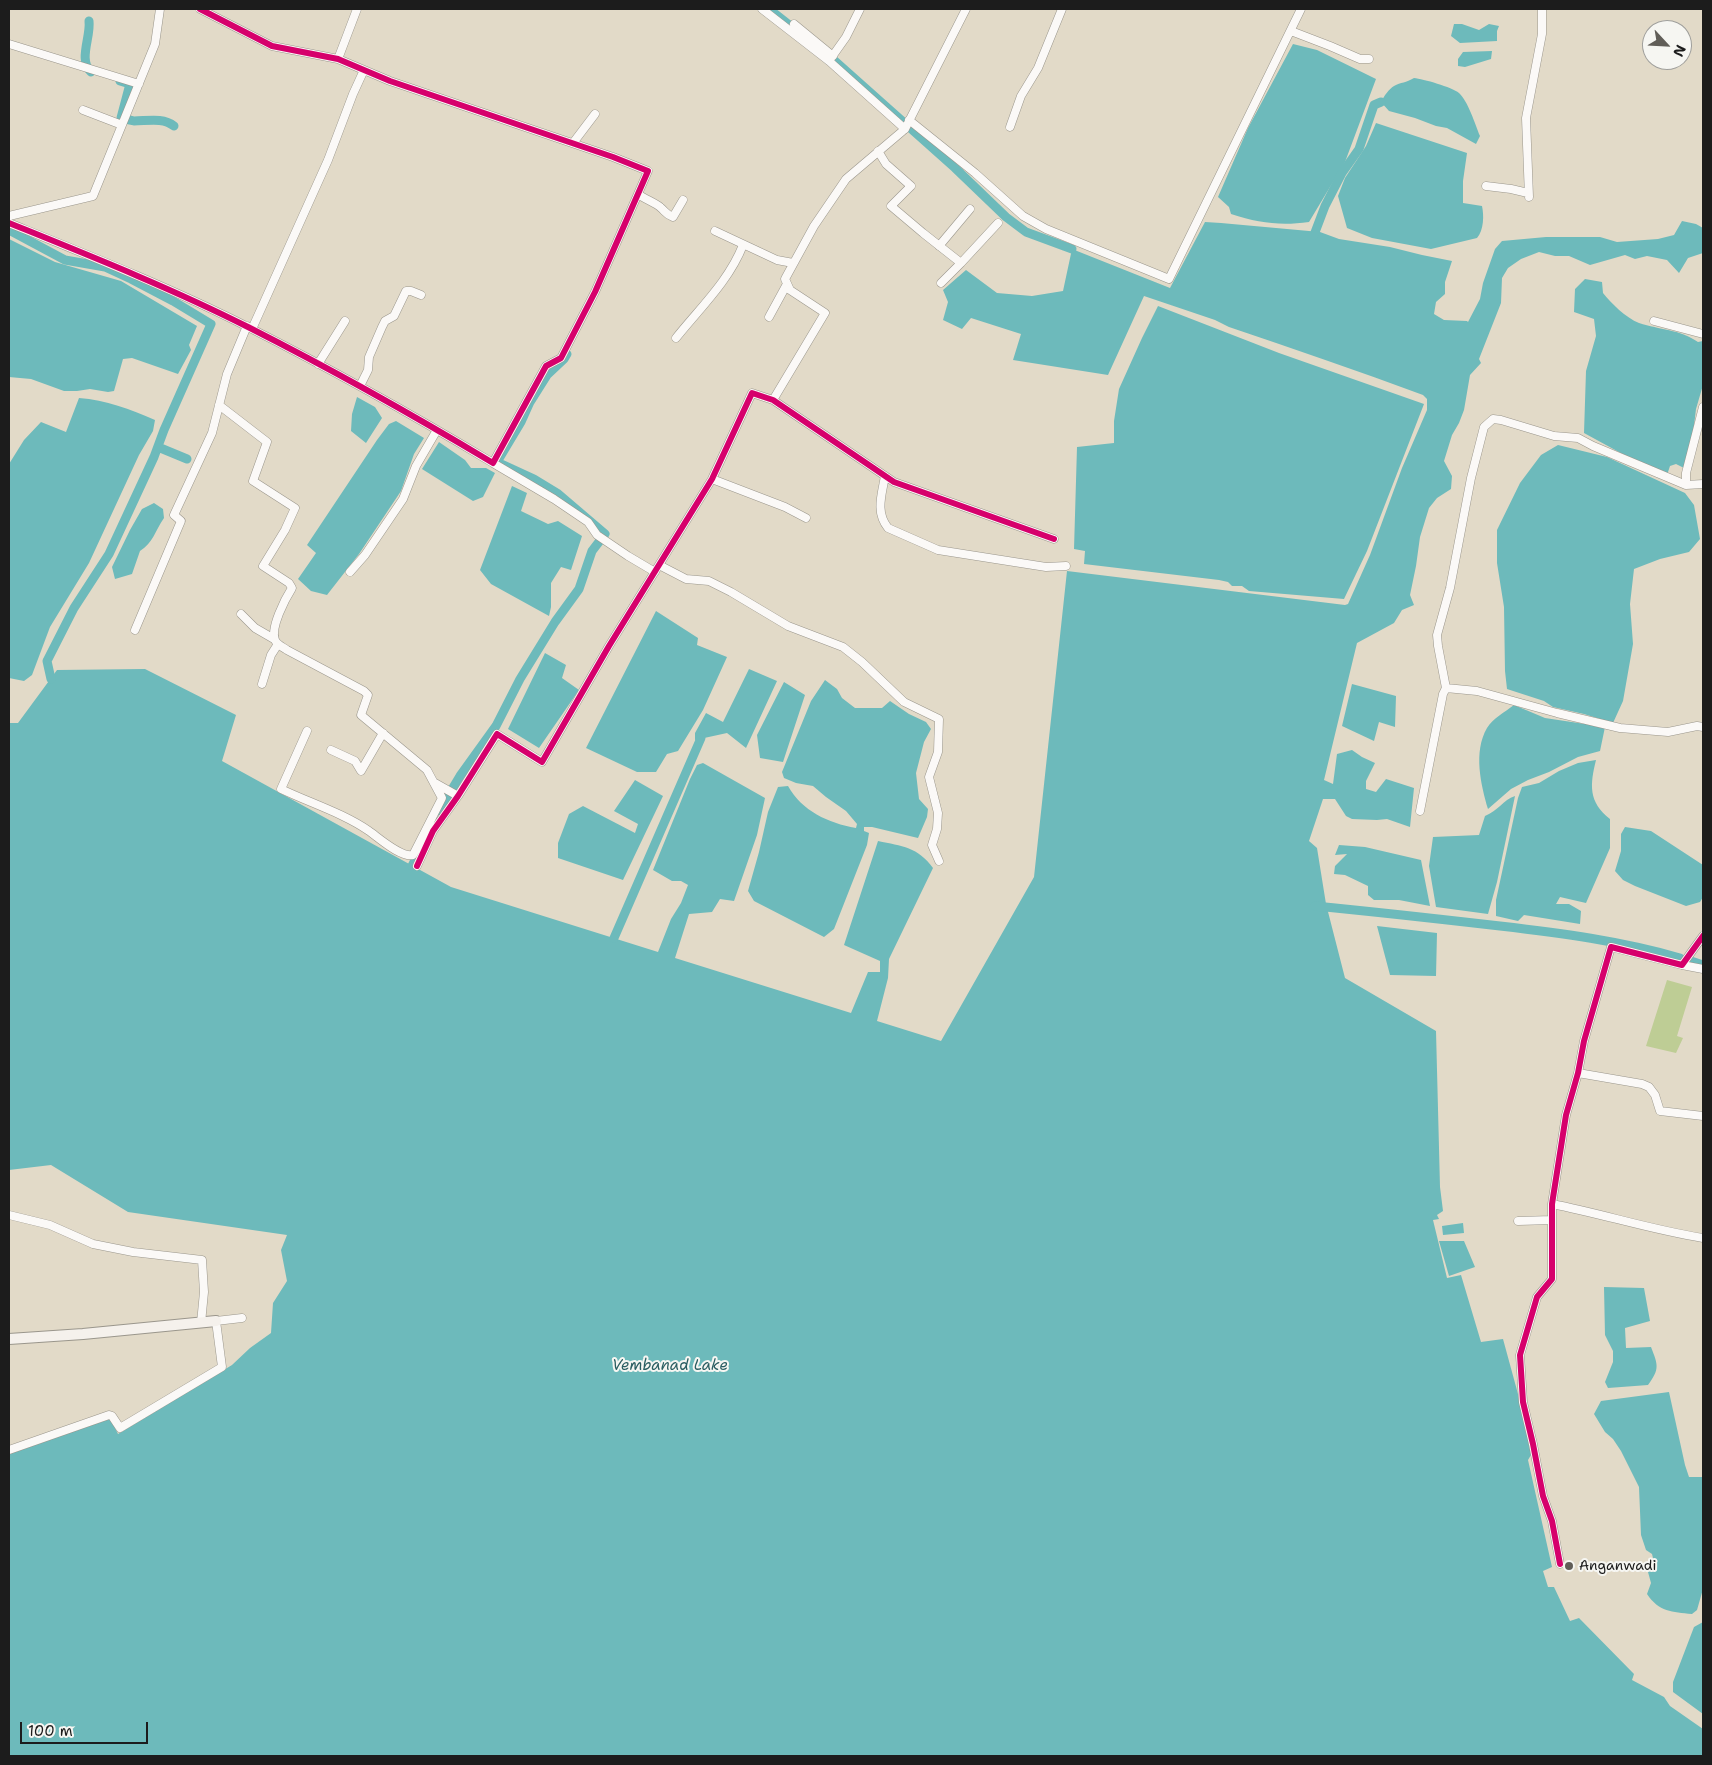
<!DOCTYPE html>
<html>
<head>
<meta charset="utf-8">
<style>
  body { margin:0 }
  #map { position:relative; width:1712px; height:1765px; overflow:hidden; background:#e2dac8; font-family:"Shantell Sans",sans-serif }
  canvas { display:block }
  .frame { position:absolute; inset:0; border:10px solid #1c1c1c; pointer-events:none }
  .north { position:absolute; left:1642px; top:20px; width:50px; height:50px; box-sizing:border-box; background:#f6f6f2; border:1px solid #9f9f9c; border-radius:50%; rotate:115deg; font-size:14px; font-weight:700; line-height:20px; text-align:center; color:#1c1c1c }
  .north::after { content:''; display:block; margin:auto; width:18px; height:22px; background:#615e58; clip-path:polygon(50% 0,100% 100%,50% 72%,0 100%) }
  .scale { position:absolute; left:20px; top:1722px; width:128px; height:22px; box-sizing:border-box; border:2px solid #1c1c1c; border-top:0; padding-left:6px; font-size:15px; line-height:18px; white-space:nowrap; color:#1c1c1c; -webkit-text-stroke:4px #f6f6f2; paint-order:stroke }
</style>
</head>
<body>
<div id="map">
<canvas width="1712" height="1765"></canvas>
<div class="frame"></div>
<div class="north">N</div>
<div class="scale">100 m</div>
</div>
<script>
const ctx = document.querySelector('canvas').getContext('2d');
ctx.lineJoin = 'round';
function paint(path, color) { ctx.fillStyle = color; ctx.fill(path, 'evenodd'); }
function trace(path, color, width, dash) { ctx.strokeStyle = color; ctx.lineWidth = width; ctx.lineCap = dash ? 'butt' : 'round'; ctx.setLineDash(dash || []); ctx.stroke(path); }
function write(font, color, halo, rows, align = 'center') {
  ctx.font = font + ' "Shantell Sans",sans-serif'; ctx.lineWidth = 4; ctx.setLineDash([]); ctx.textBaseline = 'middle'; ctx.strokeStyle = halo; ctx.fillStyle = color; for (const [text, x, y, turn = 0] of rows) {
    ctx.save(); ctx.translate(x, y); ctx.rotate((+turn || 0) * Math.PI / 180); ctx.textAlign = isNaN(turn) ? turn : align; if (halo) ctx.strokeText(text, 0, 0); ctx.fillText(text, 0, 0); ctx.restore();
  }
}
paint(new Path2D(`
  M1667,980l25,7 -15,49 6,2 -7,15 -30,-7z`), '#becd95');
paint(new Path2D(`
  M1454,24h8l17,6 10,-6 10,2 -2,5v10l-37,2 -9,-7z
  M1293,44l24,6 59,29 -31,83 -36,60c-29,4 -50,1 -78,-8l-2,-7 -11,-10 30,-69z
  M1492,51l-1,8 -26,8 -7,-1v-7l5,-7z
  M1414,78c9,1 38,9 45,15 9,8 16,31 21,43l-4,8 -29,-16 -11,-2 -21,-8 -26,-7 -8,-9c3,-6 8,-13 13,-16 7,-4 12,-3 20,-8z
  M1376,123l91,30 -4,28v22l19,3c2,9 2,24 -5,32l-46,11 -59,-11 -25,-10 -9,-32 7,-18 21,-32z
  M1682,221l14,3 7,4v25l-15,5 -9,15 -12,-13 -20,-4 -12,3 -10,-4 -35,10 -21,-9h-14l-16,-4 -18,7 -13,9 -6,10 -1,25 -22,56 2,4 -11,12 -6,35 -5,13 -7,12 -8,26 8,15 -1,13 -14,9 -8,10 -9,29 -4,29 -6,29 4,10 -12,5 -8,13 -37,20 -33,137 9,4 4,-30 15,-4 10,7 13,6 -9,18v8l10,3 10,-13 28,9 -4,39 -23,-8 -10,1 -25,-1 -6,-3 -11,-17h-12l-14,42 8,7 9,56 19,74 91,53 4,156 3,24 -6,4 2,4 -6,1 14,58 14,-3 20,67 22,-3 18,66 10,50 -3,5 24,107 -9,4 5,16h6l16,34 9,-3 55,56 -2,6 32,17 6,9 33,23v27h-1694v-303l101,-36 8,17 114,-69 18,-17 21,-15 2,-30 14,-22 -6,-31 6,-15 -159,-23 -77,-47 -42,5v-447h9l39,-53 88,-1 91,46 -14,46 229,126 207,65 13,-33 10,-16 7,-18 -7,-4h-9l-19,-11 37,-91 7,-14 6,-2 62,35 -8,37 -23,66 -14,-2 -8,13 -23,2 -14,44 176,55 17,-41h12v-11l-36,-16 34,-104c24,5 40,6 55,27l-44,91 -1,19 -11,43 64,20 93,-164 33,-306 278,34 3,-1 22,-49 32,-87 25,-58v-11l-4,-4c-65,-24 -129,-46 -194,-68l-14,-7 -71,-24 -36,79 -95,-15 8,-26 -50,-16 -9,11 -19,-9 5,-18 -5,-12 23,-20 31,23 35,3 31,-5 9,-42 98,39 35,-66 16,1 99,9 19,7 51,8 32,8 30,6 -7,21v12l-9,8 -2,12 10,6 23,1 1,1 12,-23 3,-16 12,-34 7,-8 44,-4h54l17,5 41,-3 16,-4z
  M9,239l46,23 66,19 76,45 -8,19 2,5 -13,24 -46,-16 -9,1 -9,32 -6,1 -18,-3 -13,2h-13l-33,-12 -22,-2z
  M1585,279l17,3 1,11c8,10 23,25 36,30 21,7 40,6 59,19l5,-1v44l-7,24 -3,25 -7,35 -10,-5 -6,2 -3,9 -28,-12 -55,-30 2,-62 10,-35 -2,-17 -20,-7 1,-23z
  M1158,306l121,47 145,51 -57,147 -23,48 -95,-8 -7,-5h-10l-4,-4 -9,-2 -135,-16 1,-13 -11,-2 3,-102 37,-4v-22l5,-32 23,-51z
  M357,397l18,10 7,11 -16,25 -15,-12 1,-17z
  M79,398c27,2 51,11 76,22l-2,11 -14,24 -50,108 -39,64 -18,48 -8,6 -15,-3v-214l15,-24 17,-18 25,10z
  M396,421l28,17 -10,16 -13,37 -42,63 -32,41 -16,-4 -13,-12 18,-26 -9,-8 70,-105 12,-16z
  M439,442l26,18 6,8h15l9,5 -12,24 -10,4 -51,-32z
  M1558,445l49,12 78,36 9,12 6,34 -11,13 -29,7 -26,10 -4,35 3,40 -10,57 -10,22 -29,-9 -31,-7 -9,-6 -37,-12 -2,-18 -1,-64 -7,-44v-33l23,-47 21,-28z
  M512,486l15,7 -6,18 27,13 10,-3 24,15 -11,34 -10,-3 -10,16v24l-2,9 -58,-32 -11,-14z
  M154,503l9,6 1,9c-9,13 -11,25 -24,33l-8,23 -17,5 -3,-12 18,-37 12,-21z
  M656,611l42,27 -1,7 30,12 -24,53 -25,41 -11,3 -11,18h-19l-51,-24z
  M545,653l21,12 -4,13 17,12 -40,58 -31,-19z
  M749,669l28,12 -31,67 -19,-15 -32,7v-7l11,-20 17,9z
  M825,680l12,9 5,9 13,10h27l8,-7 19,13 17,8 5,7 -7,13 -8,31 3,26 9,10 -1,8 -9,21 -46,-11h-8v4l5,2 -2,12 -33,84 -10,8 -70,-36 -6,-10 11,-39 9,-40 10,-25 10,-1c14,25 40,37 68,42l1,-4 -11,-13 -20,-14 -13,-11 -17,-3 -12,-5 -2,-6 29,-71z
  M784,682l21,13 -22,67 -23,-4 -3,-23z
  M1352,684l44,12 -1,31 -16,-5 -5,19 -32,-15z
  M1514,705l31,13 60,9 -5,24 -22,6 -29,15 -21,8 -17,9 -23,20c-7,-24 -15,-57 -1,-81 6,-10 18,-16 27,-23z
  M1596,760c-6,24 -8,42 14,59v29l-24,55 -26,-6 -4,7h13l12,7 -1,13 -56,-9 -6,6 -22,-5v-16l22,-102 4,-11 17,-4 20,-12 19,-8z
  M635,780l28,16 -40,84 -65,-22v-15l11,-29 14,-8 52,27 3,-9 -24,-13z
  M1515,796l-18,86 -9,32 -52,-7 -7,-41 4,-29 46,-2 6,-19c13,-5 18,-16 30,-20z
  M1625,827l26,4 52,34v32l-3,5 -14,4 -51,-20 -12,-6 -8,-9 6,-20v-17z
  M1339,845l26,2 56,13 9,46 -31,-6h-25l-6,-5v-9l-23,-11 -11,-1 1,-8 12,-12 -12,1z
  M1377,926l60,7 -1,43 -46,-1z
  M1463,1223l1,10 -21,2 -1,-9z
  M1439,1241h25l11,26 -26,9z
  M1604,1287l40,1 6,33 -25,7 1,20 25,-1c7,18 9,22 -3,38l-40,3 -3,-6 8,-20v-11l-8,-16z
  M1669,1392l16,73 4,12h14v112l-6,21 -5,4c-20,-2 -33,-2 -45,-20l4,-11 -3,-11 7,-6 -3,-12 -6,-4 -5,-15 -2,-48 -18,-36 -8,-12 -8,-7 -11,-18 7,-13z
  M1703,1622v92l-30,-22v-10l21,-55z`), '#6dbabb');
trace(new Path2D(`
  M769,9l33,26
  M89,21c2,16 -11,39 2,51
  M826,53l129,115 51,49 20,15 46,17
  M120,81l10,3 -9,34c4,1 9,2 13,3 13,0 29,-4 40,5
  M9,230l56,30 40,7 26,12 42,22 38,23 -47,106 -10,27 -45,97 -35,54 -27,53 4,18
  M1314,235l11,-29 17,-33 17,-24 15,-44 7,-3
  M158,447l29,12
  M439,811l21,-35 36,-50 24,-47 35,-57 24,-33 13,-38 13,-17 -48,-41 -23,-14 -37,-17 24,-40 9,-20 17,-27 17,-16 3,-5
  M412,866l16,-32
  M1315,906c62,6 124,13 185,20 61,7 121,15 180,32
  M614,938l87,-200
  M1691,961l12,4`), '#6dbabb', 9);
const street = new Path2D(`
  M762,9l67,52 76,68
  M794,24l39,32
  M1291,31l39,15 30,13h9
  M9,44l130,40
  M338,59l19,-50
  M829,61l17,-24 14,-28
  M83,110l39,15
  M909,120l66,53 48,43 23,13 123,50 132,-270
  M1010,127l11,-31 17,-28 24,-59
  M573,143l22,-29
  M878,151l8,13 25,22 -20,20 32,27 38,30 -20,20
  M1486,186l25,3 17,4
  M638,194c5,4 19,10 22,13 6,5 5,7 13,10l10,-17
  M1529,197l-3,-79 16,-84v-25
  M9,216l84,-20 62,-152 5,-35
  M9,223c79,32 162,65 239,104 83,42 165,88 245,136l53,-97 15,-8 34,-66 53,-121 -35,-14 -223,-76 -52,-22 -66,-13 -72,-37
  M715,231l62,29 16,3
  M939,246l31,-37
  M961,263l37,-40
  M769,317l18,-33
  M1654,321l49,13
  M252,329l76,-169 25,-66 11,-24
  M676,338c23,-29 53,-57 67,-93
  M318,364l27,-43
  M360,386l8,-16 1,-13 13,-30 3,-6 9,-5 12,-25h5l10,4
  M773,400l52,-87 -35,-23 -5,-11 29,-53 32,-47 59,-50 61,-120
  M219,405l48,37 -14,39 42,27 -10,22 -22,36 26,17 3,5c-7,11 -22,40 -17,52 2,5 8,7 12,10l77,41 4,4 -7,20 66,55 15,28 -29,57c-12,3 -34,-17 -44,-24 -26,-18 -59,-28 -88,-42l26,-58
  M493,463l61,36 34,23 9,13 31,21 27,16
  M885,476c-3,18 -10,36 3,52l50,22 108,17 20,-1
  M712,479l73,28 21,11
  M1686,485v-12l17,-66
  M659,565l27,14 23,2 22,11 57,34 55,21 19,15 42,40 35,17 -1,33 -9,25 9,36 -1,16 -5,16 7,16
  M350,572l15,-17 38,-56 13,-33 21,-36
  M241,614l14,14 19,11
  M135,630l46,-109 -7,-6 38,-82 15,-59 20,-48
  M262,684l9,-29 7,-11
  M1446,688l31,3 80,22 63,15 48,4 29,-6 6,1
  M331,750l24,11 6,10 22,-38
  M435,783l23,13
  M1420,811l23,-117 3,-6 -8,-42 -1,-11 13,-47 21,-110 13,-51 9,-8 8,1 53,16 24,2 15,8 93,39 17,-1
  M417,866l16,-35 25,-35 39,-62 45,28 67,-116 103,-167 40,-86 21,7 121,82 160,57
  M1682,965l21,4
  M1578,1073l64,11 7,3 6,8 5,16 43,5
  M1552,1204c51,10 100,26 151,34
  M9,1215l41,10 43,19 40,8 69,8 2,32 -3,31
  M1518,1221l34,-1
  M9,1450l100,-35 3,1 8,12 102,-61 -6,-46 26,-3
  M1560,1564l-8,-43 -9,-25 -10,-52 -10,-42 -3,-47 17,-58 15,-18v-75l14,-89 12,-42 6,-32 27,-94 71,18 21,-29`);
const secondary = new Path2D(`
  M9,1339l74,-5 133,-13`);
trace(street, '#9a968c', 9);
trace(secondary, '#9a968c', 12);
trace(street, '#fbf9f7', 8);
trace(secondary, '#f5f1ec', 10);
trace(new Path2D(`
  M9,223c79,32 162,65 239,104 83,42 165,88 245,136l53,-97 15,-8 34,-66 53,-121 -35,-14 -223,-76 -52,-22 -66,-13 -72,-37
  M417,866l16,-35 25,-35 39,-62 45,28 67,-116 103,-167 40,-86 21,7 121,82 160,57
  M1560,1564l-8,-43 -9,-25 -10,-52 -10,-42 -3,-47 17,-58 15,-18v-75l14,-89 12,-42 6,-32 27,-94 71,18 21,-29`), '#d6006c', 6);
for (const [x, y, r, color] of [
  [1569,1566,5,"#615e58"]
]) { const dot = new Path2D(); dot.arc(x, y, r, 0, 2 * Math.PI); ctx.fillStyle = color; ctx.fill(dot); trace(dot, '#f6f6f2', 2); }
write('14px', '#1c1c1c', '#f6f6f2', [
  ["Anganwadi",1579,1566]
], 'left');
write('italic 15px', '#2a5d61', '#f6f6f2', [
  ["Vembanad Lake",670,1366]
]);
</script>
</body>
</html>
